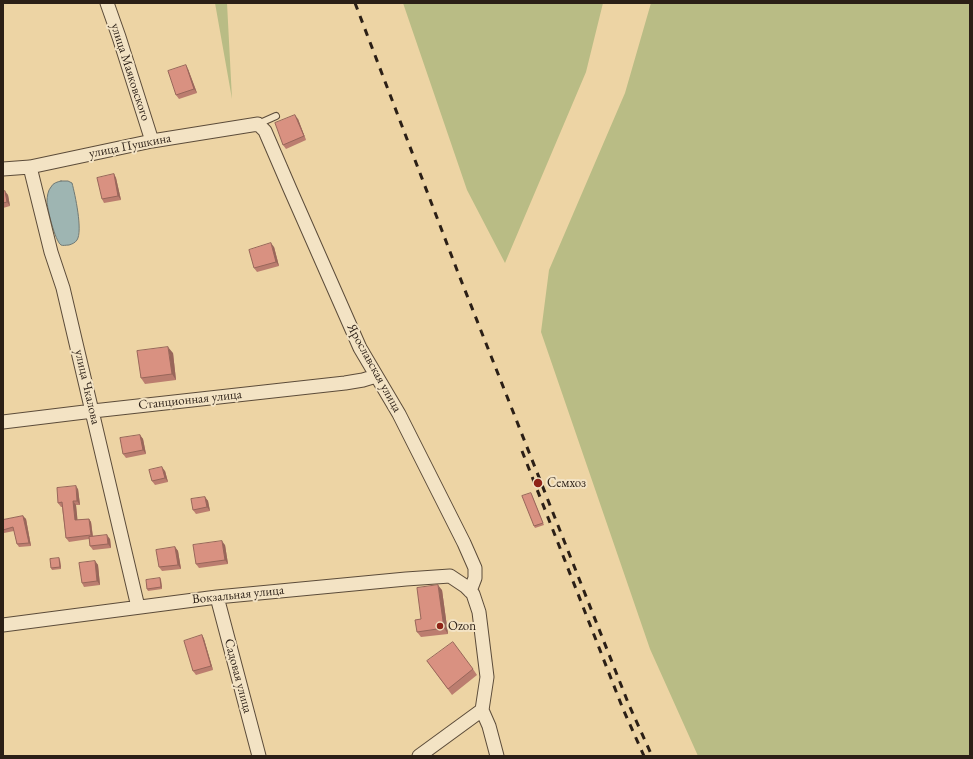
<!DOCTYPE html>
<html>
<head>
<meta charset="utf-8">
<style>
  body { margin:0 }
  #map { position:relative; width:973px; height:759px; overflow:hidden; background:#edd4a4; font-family:"EB Garamond",serif }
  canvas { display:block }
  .frame { position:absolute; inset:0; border:4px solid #2b1f16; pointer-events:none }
</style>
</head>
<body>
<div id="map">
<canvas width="973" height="759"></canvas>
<div class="frame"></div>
</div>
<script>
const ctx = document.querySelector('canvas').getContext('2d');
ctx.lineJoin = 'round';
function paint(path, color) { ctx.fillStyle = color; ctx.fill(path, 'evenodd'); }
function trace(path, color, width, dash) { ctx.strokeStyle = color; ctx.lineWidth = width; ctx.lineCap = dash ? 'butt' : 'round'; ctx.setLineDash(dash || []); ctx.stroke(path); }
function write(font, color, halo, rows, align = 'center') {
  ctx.font = font + ' "EB Garamond",serif'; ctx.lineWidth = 4; ctx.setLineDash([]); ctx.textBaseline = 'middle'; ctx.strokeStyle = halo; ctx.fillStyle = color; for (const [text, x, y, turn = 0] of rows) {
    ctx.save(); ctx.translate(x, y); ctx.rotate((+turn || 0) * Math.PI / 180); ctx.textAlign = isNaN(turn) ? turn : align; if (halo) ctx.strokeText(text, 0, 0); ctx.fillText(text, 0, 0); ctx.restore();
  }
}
paint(new Path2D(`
  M215,3h12l5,96z
  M403,3h200l-17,69 -81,191 -38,-73z
  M651,3h319v753h-272l-48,-107 -109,-317 8,-62 76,-177z`), '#b9bc85');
const water = new Path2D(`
  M61,181h7l4,2c3,11 11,48 5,57 -2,3 -5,4 -8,5 -3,0 -6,1 -8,0 -6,-4 -14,-37 -14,-44 0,-4 1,-11 4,-14 2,-4 6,-5 10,-6z`);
paint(water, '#9eb5b2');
trace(water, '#707974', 1);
const service = new Path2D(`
  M258,124l18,-8`);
const minor = new Path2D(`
  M107,3l12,34 33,104
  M30,167l21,85 12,36 75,319
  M3,169l27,-2 122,-26 106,-17 7,7 25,58 70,159 39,66 65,129 11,25v10l-5,13
  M3,422l90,-11 252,-28 18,-3 13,-4
  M217,597l42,159
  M3,625l214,-28 189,-18 44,-3 15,10 8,8 6,18 8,65 -5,33
  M482,710l7,16 8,30
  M419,756l63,-46`);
trace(service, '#5c4c3a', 8);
trace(minor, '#5c4c3a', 15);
trace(service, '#f3e3c4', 6);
trace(minor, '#f3e3c4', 13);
trace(new Path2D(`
  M355,3l102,267 172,435 23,51
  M522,451l101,258 21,47`), '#2b1f16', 3, [7, 7]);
paint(new Path2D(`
  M188,69l9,24 -18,6 -3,-4z
  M298,119l8,21 -20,9 -3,-4z
  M114,174l2,4 5,22 -17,3 -2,-4z
  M3,192l5,3 2,11 -7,2z
  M274,247l5,19 -22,6 -3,-4z
  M173,353l3,27 -31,4 -4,-6z
  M140,435l3,4 3,15 -20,4 -3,-4z
  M165,471l3,11 -13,3 -3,-4z
  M78,489l2,16h-4l1,15 12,-1 2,3 2,14 17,3 1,9 -18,2 -3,-4 -1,-7 -20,3 -3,-4 -4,-31h-1l-3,-4z
  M532,495l12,30 -9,3 -1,-2z
  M205,497l3,4 2,10 -14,3 -3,-4z
  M23,516l3,3 5,27 -12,1 -2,-3 -3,-13 -10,2 -1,-2v-11z
  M225,545l3,19 -29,4 -3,-4z
  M175,547l3,4 3,18 -19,2 -3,-4z
  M60,560l1,9 -9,1 -1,-2z
  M95,561l3,4 2,20 -16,2 -2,-4z
  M160,578l1,2 1,9 -14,2 -1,-2z
  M442,590l6,44 -27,3 -4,-5 4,-13z
  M202,635l2,4 9,31 -17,5 -3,-4z
  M427,661l46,8 4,6 -25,20z`), '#bb7d6f');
paint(new Path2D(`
  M186,65l2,4 9,24 -3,-4z
  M295,115l3,4 8,21 -2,-4z
  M114,174l2,4 5,22 -3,-4z
  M5,191l3,4 2,11 -3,-4z
  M271,243l3,4 5,19 -3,-4z
  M168,347l5,6 3,27 -4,-6z
  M140,435l3,4 3,15 -3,-4z
  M162,467l3,4 3,11 -3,-4z
  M76,486l2,3 2,16 -3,-4z
  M205,497l3,4 2,10 -3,-4z
  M73,501l3,4 2,19 -3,-4z
  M23,516l3,3 5,27 -2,-3z
  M89,519l2,3 2,17 -2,-4z
  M107,535l3,4 1,9 -3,-4z
  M222,541l3,4 3,19 -3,-4z
  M175,547l3,4 3,18 -3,-4z
  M59,558l1,2 1,9 -1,-2z
  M95,561l3,4 2,20 -3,-4z
  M160,578l1,2 1,9 -1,-2z
  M438,585l4,5 6,44 -4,-6z
  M202,635l2,4 9,31 -2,-4z`), '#98665a');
const building = new Path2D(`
  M186,65l8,24 -18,6 -8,-24z
  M295,115l9,21 -21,9 -8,-22z
  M114,174l4,22 -16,3 -5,-21z
  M5,191l2,11 -4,1v-11z
  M271,243l5,19 -22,6 -5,-18z
  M168,347l4,27 -31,4 -4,-27z
  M140,435l3,15 -20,4 -3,-16z
  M162,467l3,11 -13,3 -3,-11z
  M76,486l1,15h-4l2,19 14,-1 2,16 -25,3 -4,-36 -4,1 -1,-15z
  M531,493l12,30 -9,3 -12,-30z
  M205,497l2,10 -14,3 -2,-11z
  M23,516l6,27 -12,1 -4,-17 -10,3v-10z
  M107,535l1,9 -18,2 -1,-9z
  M222,541l3,19 -29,4 -3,-19z
  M175,547l3,18 -19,2 -3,-17z
  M59,558l1,9 -9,1 -1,-9z
  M95,561l2,20 -15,2 -3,-20z
  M160,578l1,9 -14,2 -1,-9z
  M438,585l6,43 -27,4 -2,-12 6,-1 -4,-31z
  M202,635l9,31 -18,5 -9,-30z
  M453,642l20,27 -25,20 -21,-28z`);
paint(building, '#d99181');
trace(building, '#98665a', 1);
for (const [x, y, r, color] of [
  [538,483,5,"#8f2418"],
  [440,626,4,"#8f2418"]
]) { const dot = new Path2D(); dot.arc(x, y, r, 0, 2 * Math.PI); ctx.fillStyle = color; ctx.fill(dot); trace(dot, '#f3e3c4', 1.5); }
write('13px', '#2b1f16', '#f3e3c4', [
  ["улица Маяковского",130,72,72],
  ["улица Пушкина",130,146,-11],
  ["Ярославская улица",374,368,61],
  ["улица Чкалова",87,387,77],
  ["Станционная улица",190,400,-6],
  ["Вокзальная улица",238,595,-6],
  ["Садовая улица",238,676,75]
]);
write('13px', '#2b1f16', '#f3e3c4', [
  ["Семхоз",547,483],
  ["Ozon",448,626]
], 'left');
</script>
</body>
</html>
